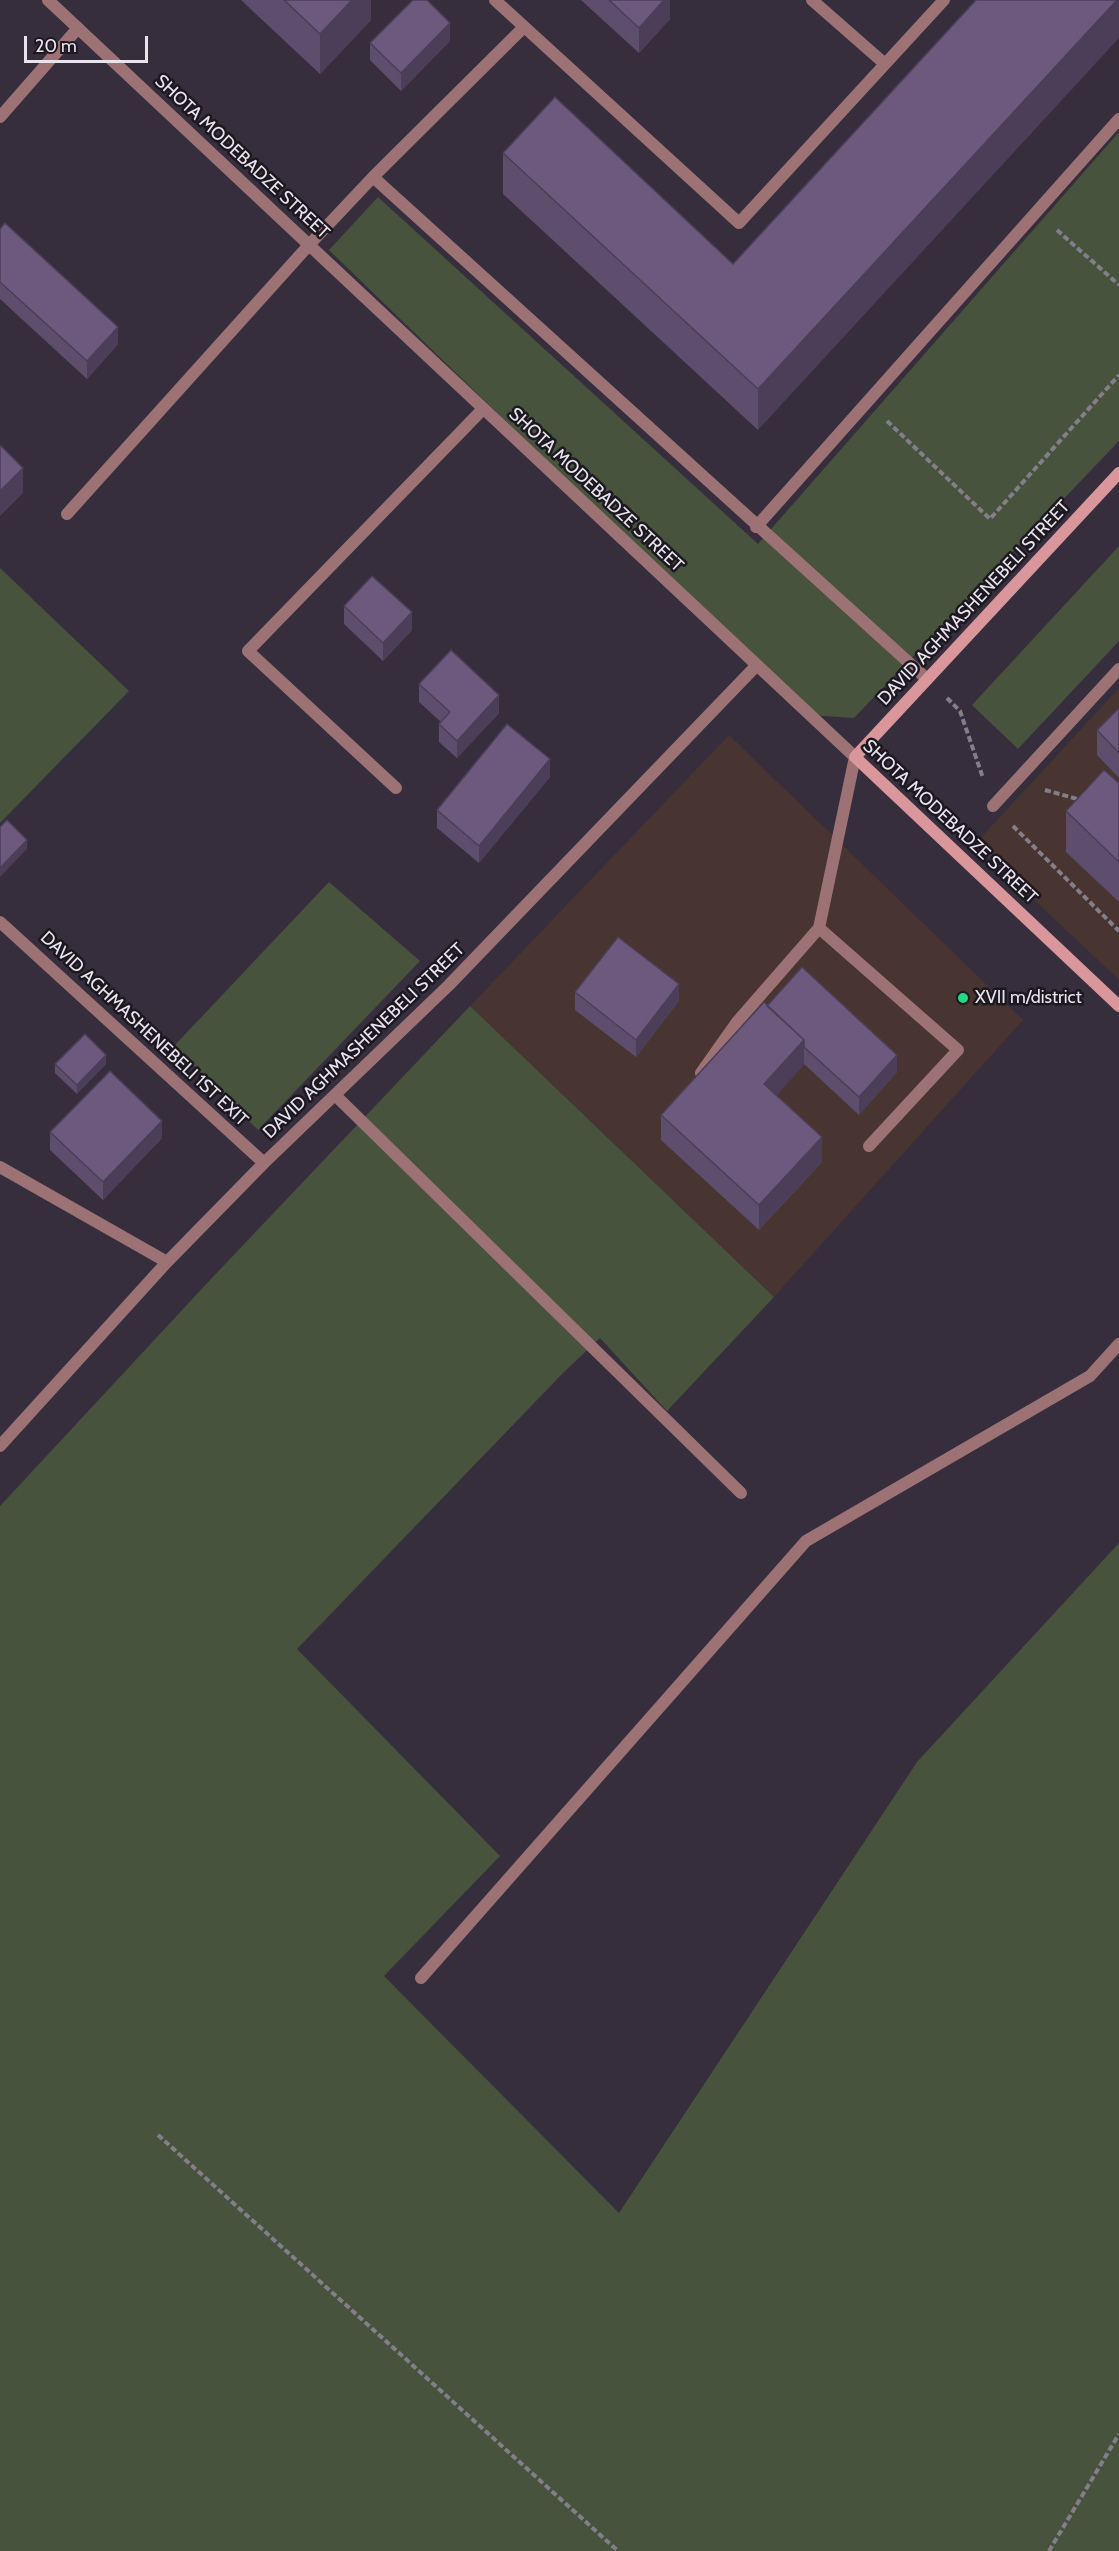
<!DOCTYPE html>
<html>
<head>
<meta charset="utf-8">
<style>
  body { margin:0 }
  #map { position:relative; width:1119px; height:2551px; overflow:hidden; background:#362e3d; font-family:Cabin,sans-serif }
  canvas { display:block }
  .scale { position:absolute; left:24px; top:36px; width:124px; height:27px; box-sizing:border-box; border:3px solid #e9e3ed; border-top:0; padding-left:8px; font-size:18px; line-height:21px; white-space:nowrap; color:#e9e3ed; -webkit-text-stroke:4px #1c181f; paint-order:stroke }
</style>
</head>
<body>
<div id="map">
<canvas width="1119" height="2551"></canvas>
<div class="scale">20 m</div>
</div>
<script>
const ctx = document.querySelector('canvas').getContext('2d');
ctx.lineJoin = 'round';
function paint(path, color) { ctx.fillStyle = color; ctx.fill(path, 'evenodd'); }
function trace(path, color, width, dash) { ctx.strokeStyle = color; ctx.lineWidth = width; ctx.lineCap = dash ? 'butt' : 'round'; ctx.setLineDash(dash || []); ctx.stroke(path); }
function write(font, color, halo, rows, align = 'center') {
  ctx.font = font + ' Cabin,sans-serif'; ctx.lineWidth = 5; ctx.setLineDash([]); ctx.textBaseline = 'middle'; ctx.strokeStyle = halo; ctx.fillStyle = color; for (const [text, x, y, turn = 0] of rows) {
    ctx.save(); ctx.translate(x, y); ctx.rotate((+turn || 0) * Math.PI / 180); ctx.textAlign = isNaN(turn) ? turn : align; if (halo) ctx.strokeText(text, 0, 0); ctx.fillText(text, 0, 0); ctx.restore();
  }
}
paint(new Path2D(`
  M1119,688v292l-144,-136z
  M729,735l294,285 -249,277 -304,-291z`), '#483430');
paint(new Path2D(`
  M1119,132v309l-265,277 -45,-3 -480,-465 49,-53 380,347z
  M1119,546v95l-101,108 -46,-44z
  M0,568l129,123 -129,132z
  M329,882l91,79 -162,169 -84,-84z
  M470,1006l304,291 -107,114 -67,-73 -36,34 -267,277 203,207 -116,120 235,237 298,-451 202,-219v1008h-1119v-1045l210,-226z`), '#47533c');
trace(new Path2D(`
  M1057,230l62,55
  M887,421l103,98 129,-144
  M947,698l13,13 23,67
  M1045,790l36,10
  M1013,826l106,105
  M158,2135l460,416
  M1049,2551l70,-117`), '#847d8a', 4, [6, 3]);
trace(new Path2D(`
  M495,0l244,223 205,-223
  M812,0l73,64
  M0,117l78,-89
  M373,177l554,502
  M309,245l64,-68 151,-150
  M756,527l363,-408
  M396,788l-148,-137 235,-242
  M993,806l126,-137
  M819,928l139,122 -89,96
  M701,1073l36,-51 82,-94 36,-171
  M335,1095l406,398
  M421,1978l385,-437 284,-165 29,-32`), '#9d7275', 12);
trace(new Path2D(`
  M67,514l242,-269
  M0,922l264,241
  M0,1167l167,95
  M0,1446l167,-184 97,-99 185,-178 308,-320`), '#9d7275', 12);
trace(new Path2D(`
  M48,0l807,757`), '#9d7275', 12);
trace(new Path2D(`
  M1119,473l-264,284 264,249`), '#d9969b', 12);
paint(new Path2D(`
  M241,0h130v20l-51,54z
  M581,0h89v19l-31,34z
  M976,0l-218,430 -255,-236v-41l230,111z
  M450,41l-49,50 -31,-31v-17z
  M0,229l118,115 -31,35 -87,-80z
  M344,606l68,24 -29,31 -39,-37z
  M419,684l80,29 -42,45 -18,-16v-18l2,-2 -22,-20z
  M1119,708v70l-22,-23v-25z
  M550,777l-71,86 -42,-35v-18z
  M1119,783v119l-53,-50v-41z
  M575,992l104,9 -43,56 -61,-47z
  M767,1006l130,66 -38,43 -55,-51 -28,31 46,67 -63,68 -98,-90v-25z
  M55,1064h51l-29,30 -22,-21z
  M50,1132l112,6 -59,62 -53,-50z`), '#5e4d6c');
paint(new Path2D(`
  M352,0h19v20l-51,54v-40z
  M664,0h6v19l-31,34v-25z
  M1117,0h2v38l-361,392v-41z
  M450,23v18l-49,50v-18z
  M118,327v17l-31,35v-18z
  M23,468v25l-23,23v-25z
  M412,612v18l-29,31v-18z
  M499,695v18l-42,45v-17z
  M550,759v18l-71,86v-17z
  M27,840v9l-27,28v-9z
  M679,984v17l-43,56v-17z
  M804,1040v25l-40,44v-25z
  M106,1055v9l-29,30v-9z
  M897,1055v17l-38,43v-18z
  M162,1121v17l-59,62v-18z
  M822,1137v25l-63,68v-25z`), '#4c3e58');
const building = new Path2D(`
  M284,0h68l-32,34z
  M413,0h14l23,23 -49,50 -31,-30z
  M609,0h55l-25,28z
  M976,0h141l-359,389 -255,-236 52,-56 178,167z
  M5,223l113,104 -31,34 -87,-79v-53z
  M0,445l23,23 -23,23z
  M372,576l40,36 -29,31 -39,-37z
  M451,650l48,45 -42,46 -18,-17 11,-12 -31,-28z
  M1119,708v45l-22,-23z
  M507,724l43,35 -71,87 -42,-36z
  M1104,770l15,13v79l-53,-51z
  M7,820l20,20 -27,28v-41z
  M618,937l61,47 -43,56 -61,-48z
  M802,967l95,88 -38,42 -55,-50v-7l-37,-34z
  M764,1002l40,38 -40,44 58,53 -63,68 -98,-90z
  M85,1034l21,21 -29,30 -22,-21z
  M110,1071l52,50 -59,61 -53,-50z`);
paint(building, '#6d597d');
trace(building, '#4c3e58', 1.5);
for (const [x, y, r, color] of [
  [963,998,6,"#21d887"]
]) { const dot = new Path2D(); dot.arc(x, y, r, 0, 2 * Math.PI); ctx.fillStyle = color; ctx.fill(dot); trace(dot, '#1c181f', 2); }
write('18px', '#e9e3ed', '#1c181f', [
  ["SHOTA MODEBADZE STREET",242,157,43],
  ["SHOTA MODEBADZE STREET",596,490,43],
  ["DAVID AGHMASHENEBELI STREET",974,603,-47],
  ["SHOTA MODEBADZE STREET",950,822,43],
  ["DAVID AGHMASHENEBELI 1ST EXIT",144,1029,43],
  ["DAVID AGHMASHENEBELI STREET",364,1041,-44]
]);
write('18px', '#e9e3ed', '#1c181f', [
  ["XVII m/district",975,998]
], 'left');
</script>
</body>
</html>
